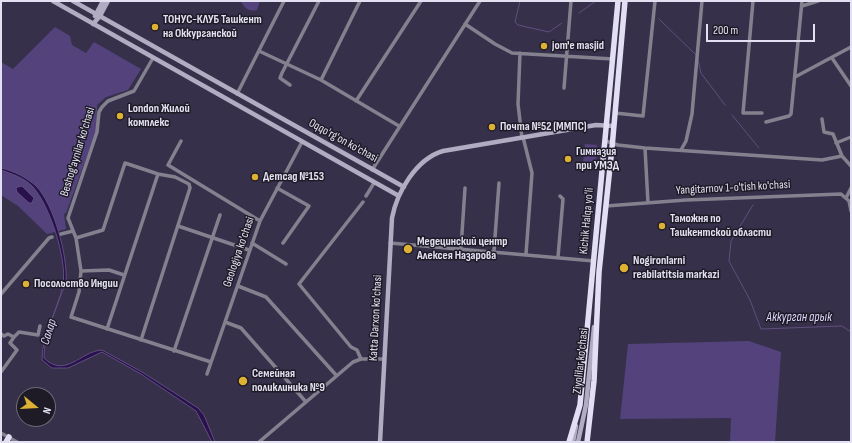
<!DOCTYPE html>
<html>
<head>
<meta charset="utf-8">
<style>
  body { margin:0 }
  #map { position:relative; width:852px; height:443px; overflow:hidden; background:#37304b; font-family:"Sofia Sans Condensed",sans-serif }
  canvas { display:block }
  .frame { position:absolute; inset:0; border:2px solid #e3e0f1; pointer-events:none }
  .north { position:absolute; left:16px; top:387px; width:40px; height:40px; box-sizing:border-box; background:#1e1b27; border:1px solid #6d6a78; border-radius:50%; rotate:108deg; font-size:11px; font-weight:700; line-height:16px; text-align:center; color:#e3e0f1 }
  .north::after { content:''; display:block; margin:auto; width:14px; height:18px; background:#ddb133; clip-path:polygon(50% 0,100% 100%,50% 72%,0 100%) }
  .scale { position:absolute; left:706px; top:24px; width:109px; height:18px; box-sizing:border-box; border:2px solid #e3e0f1; border-top:0; padding-left:5px; font-size:12px; line-height:14px; white-space:nowrap; color:#e3e0f1; -webkit-text-stroke:3px #1e1b27; paint-order:stroke }
</style>
</head>
<body>
<div id="map">
<canvas width="852" height="443"></canvas>
<div class="frame"></div>
<div class="north">N</div>
<div class="scale">200 m</div>
</div>
<script>
const ctx = document.querySelector('canvas').getContext('2d');
ctx.lineJoin = 'round';
function paint(path, color) { ctx.fillStyle = color; ctx.fill(path, 'evenodd'); }
function trace(path, color, width, dash) { ctx.strokeStyle = color; ctx.lineWidth = width; ctx.lineCap = dash ? 'butt' : 'round'; ctx.setLineDash(dash || []); ctx.stroke(path); }
function write(font, color, halo, rows, align = 'center') {
  ctx.font = font + ' "Sofia Sans Condensed",sans-serif'; ctx.lineWidth = 3; ctx.setLineDash([]); ctx.textBaseline = 'middle'; ctx.strokeStyle = halo; ctx.fillStyle = color; for (const [text, x, y, turn = 0] of rows) {
    ctx.save(); ctx.translate(x, y); ctx.rotate((+turn || 0) * Math.PI / 180); ctx.textAlign = isNaN(turn) ? turn : align; if (halo) ctx.strokeText(text, 0, 0); ctx.fillText(text, 0, 0); ctx.restore();
  }
}
paint(new Path2D(`
  M260,1l-3,9c-9,2 -12,-2 -16,-8z
  M55,27l15,9 2,9 14,8 8,-11 47,27 -13,21 -22,7 -9,8v24l-31,84 -2,1 2,15 -19,5 -29,-28 -17,-11v-133l12,7z
  M585,144l12,1 -1,19 -13,-1z
  M749,341l32,11 -6,90h-45l1,-24 -111,1 8,-75z`), '#53427c');
const water = new Path2D(`
  M1,168c13,3 25,9 35,18 18,18 32,71 30,96 -1,6 -6,13 -8,20 -6,17 -14,37 -14,56 21,21 37,-7 58,-8l40,22 56,36 6,7 11,27h-3l-16,-31 -55,-37 -39,-22 -34,16h-16l-10,-8c0,-28 17,-50 21,-76 4,-25 -13,-78 -30,-97 -8,-9 -21,-13 -32,-17z
  M18,187l4,-1 12,12 -2,5h-3l-12,-11 -1,-4z`);
paint(water, '#28114c');
trace(water, '#604f7e', 1);
trace(new Path2D(`
  M520,1l-5,21 3,3 31,7 13,-9
  M579,13l17,-12
  M659,19l37,36
  M698,60l3,13 24,32
  M732,115l27,33
  M753,205l-22,36 -2,20 21,39 11,29 81,-3 9,6`), '#604f7e', 1);
trace(new Path2D(`
  M753,1l-10,112h19
  M802,6l16,-5
  M465,24l30,20 17,9 101,6
  M259,51l62,29 78,46
  M520,53l-2,51 4,34
  M153,58l-19,33 -26,10 -6,6 -3,5 -2,20 -29,86 8,20 5,33 -2,21 -8,25 140,45
  M832,58l19,28
  M795,77l56,-30
  M321,80l39,-79
  M290,85l-10,-7 2,-5 37,-72
  M564,88l7,-87
  M237,94l47,-93
  M356,101l65,-100
  M615,113l28,3 12,-115
  M822,119l2,13 9,2 9,22 9,10
  M766,122l23,-6 2,-2 11,-113
  M523,137l9,36 -6,81
  M181,141l-13,24 92,56
  M606,141l12,4 27,3 177,12 20,-4
  M836,143l15,-6
  M645,148l3,55
  M681,150l5,-9 6,-27 10,-113
  M372,170l108,-169
  M277,188l32,18 -26,37
  M366,196l8,-13
  M846,198l5,-10
  M606,206l80,-6 155,-6 8,7 2,10
  M178,226l71,24
  M61,234l12,-3
  M76,238l27,-8 22,-67 33,11 17,3 14,7 1,4 -49,152
  M252,243l34,21
  M390,243l204,18
  M461,248l4,-60
  M494,251l5,-68
  M558,257l5,-58 -3,-3
  M81,271l28,-1 15,5
  M238,286l28,11 70,78
  M1,294l48,-56 3,-1
  M225,322l16,6 65,74
  M107,329l51,-155
  M1,334l3,2 4,-2 6,3 -4,6 7,7 -16,22
  M14,337l5,-5 19,3 2,-9
  M174,351l46,-136
  M361,359l-4,-9 -6,-3 -52,-63 64,-82
  M207,374l53,-153 42,-79
  M1,433l16,9
  M259,442l94,-80 8,-3h23`), '#84818f', 3.5);
trace(new Path2D(`
  M53,1l346,195
  M73,1l331,186
  M95,16l8,-15
  M93,24l7,-8 8,-15
  M380,442l12,-224c5,-26 24,-59 51,-67l153,-26 18,1
  M573,442l3,-16
  M578,442l8,-37 8,-78`), '#b1acc2', 4.5);
trace(new Path2D(`
  M6,442l3,-5
  M569,442l11,-37 38,-404
  M587,442l7,-61 5,-109 13,-124 13,-147`), '#e2def3', 5.5);
for (const [x, y, r, color] of [
  [155,27,4,"#ddb133"],
  [544,46,4,"#ddb133"],
  [120,116,4,"#ddb133"],
  [492,127,4,"#ddb133"],
  [568,159,4,"#ddb133"],
  [255,177,4,"#ddb133"],
  [662,226,4,"#ddb133"],
  [408,249,5,"#ddb133"],
  [624,268,5,"#ddb133"],
  [26,284,4,"#ddb133"],
  [243,381,5,"#ddb133"]
]) { const dot = new Path2D(); dot.arc(x, y, r, 0, 2 * Math.PI); ctx.fillStyle = color; ctx.fill(dot); trace(dot, '#1e1b27', 1.5); }
write('bold 12px', '#e3e0f1', '#1e1b27', [
  ["ТОНУС-КЛУБ Ташкент",163,20],
  ["на Оккурганской",163,34],
  ["jom'e masjid",552,46],
  ["London Жилой",128,109],
  ["комплекс",128,123],
  ["Почта №52 (ММПС)",500,127],
  ["Гимназия",576,152],
  ["при УМЭД",576,166],
  ["Детсад №153",263,177],
  ["Таможня по",670,219],
  ["Ташкентской области",670,233],
  ["Медецинский центр",417,242],
  ["Алексея Назарова",417,256],
  ["Nogironlarni",633,261],
  ["reabilatitsia markazi",633,275],
  ["Посольство Индии",34,284],
  ["Семейная",252,374],
  ["поликлиника №9",252,388]
], 'left');
write('12px', '#e3e0f1', '#1e1b27', [
  ["Oqqo'rg'on ko'chasi",343,141,29],
  ["Beshog'aynilar ko'chasi",78,152,-73],
  ["Yangitarnov 1-o'tish ko'chasi",733,188,-3],
  ["Kichik Halqa yo'li",587,221,-85],
  ["Geologiya ko'chasi",239,252,-71],
  ["Katta Darxon ko'chasi",376,318,-87],
  ["Ziyolilar ko'chasi",581,361,-84]
]);
write('italic 13px', '#ded5fc', '#1e1b27', [
  ["Аккурган арык",799,318],
  ["Салар",49,332,-73]
]);
</script>
</body>
</html>
